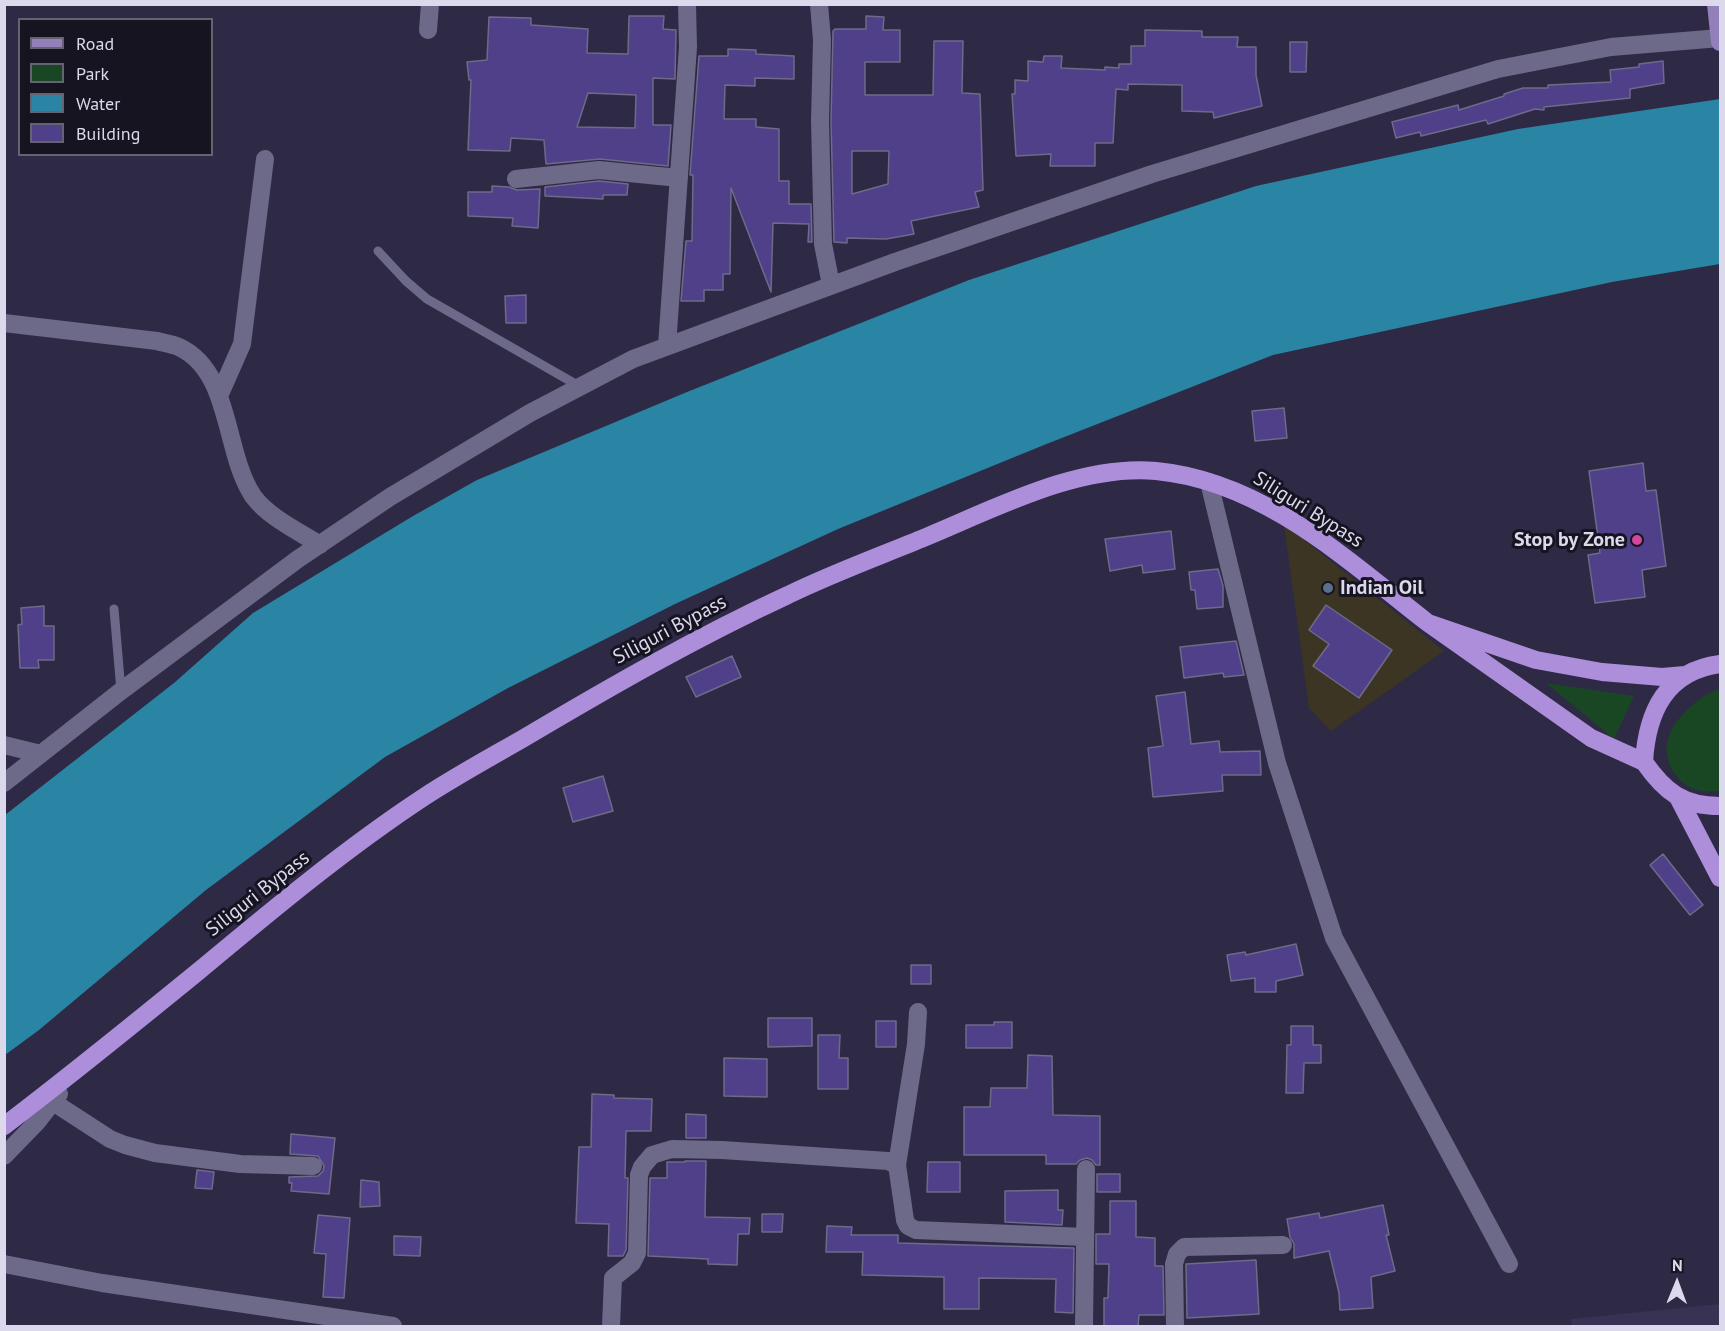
<!DOCTYPE html>
<html>
<head>
<meta charset="utf-8">
<style>
  body { margin:0 }
  #map { position:relative; width:1725px; height:1331px; overflow:hidden; background:#2e2a45; font-family:"PT Sans",sans-serif }
  canvas { display:block }
  .frame { position:absolute; inset:0; border:6px solid #dbd9eb; pointer-events:none }
  .legend { position:absolute; left:18px; top:18px; width:195px; height:138px; box-sizing:border-box; background:#161421; border:2px solid #656372; margin:0; padding:8px 10px; list-style:none; font-size:18px; color:#dbd9eb }
  .legend li { display:flex; align-items:center; gap:12px; height:30px }
  .legend b { width:30px; border:2px solid #656372 }
  .north { position:absolute; left:1647px; top:1253px; width:60px; height:60px; -webkit-text-stroke:4px #161421; paint-order:stroke; rotate:1deg; font-size:16px; font-weight:700; line-height:24px; text-align:center; color:#dbd9eb }
  .north::after { content:''; display:block; margin:auto; width:21px; height:27px; background:#dbd9eb; clip-path:polygon(50% 0,100% 100%,50% 72%,0 100%) }
</style>
</head>
<body>
<div id="map">
<canvas width="1725" height="1331"></canvas>
<div class="frame"></div>
<ul class="legend">
<li><b style="height:8px;background:#937fba"></b>Road</li>
<li><b style="height:16px;background:#194724"></b>Park</li>
<li><b style="height:16px;background:#2a84a3"></b>Water</li>
<li><b style="height:16px;background:#50408a"></b>Building</li>
</ul>
<div class="north">N</div>
</div>
<script>
const ctx = document.querySelector('canvas').getContext('2d');
ctx.lineJoin = 'round';
function paint(path, color) { ctx.fillStyle = color; ctx.fill(path, 'evenodd'); }
function trace(path, color, width, dash) { ctx.strokeStyle = color; ctx.lineWidth = width; ctx.lineCap = dash ? 'butt' : 'round'; ctx.setLineDash(dash || []); ctx.stroke(path); }
function write(font, color, halo, rows, align = 'center') {
  ctx.font = font + ' "PT Sans",sans-serif'; ctx.lineWidth = 6; ctx.setLineDash([]); ctx.textBaseline = 'middle'; ctx.strokeStyle = halo; ctx.fillStyle = color; for (const [text, x, y, turn = 0] of rows) {
    ctx.save(); ctx.translate(x, y); ctx.rotate((+turn || 0) * Math.PI / 180); ctx.textAlign = isNaN(turn) ? turn : align; if (halo) ctx.strokeText(text, 0, 0); ctx.fillText(text, 0, 0); ctx.restore();
  }
}
paint(new Path2D(`
  M1284,524l160,127 -113,80 -22,-23z`), '#3c3524');
paint(new Path2D(`
  M1720,1304v22h-148l-1,-7z`), '#383254');
paint(new Path2D(`
  M1546,683l88,13 -20,43z
  M1720,689v102c-7,0 -16,1 -23,-1 -21,-6 -35,-30 -29,-51 5,-20 33,-45 52,-50z`), '#194724');
paint(new Path2D(`
  M1720,99v165l-108,18 -339,73 -229,90 -206,84 -163,75 -167,84 -123,69 -179,133 -167,140 -34,25v-240l169,-132 79,-70 160,-97 64,-36 210,-88 282,-112 287,-94 262,-57z`), '#2a84a3');
const building = new Path2D(`
  M629,16h35l-1,13 13,1 -1,49 -22,-1v47h18l-3,41 -68,-7 -54,5 -2,-24 -33,-2 -1,13 -42,-1 3,-70h-2l-2,-18 20,-2 2,-43 42,1v7l57,4 -1,24 41,1zM588,93l48,2 -1,33 -58,-1z
  M866,16l18,1 -1,13h17v32h-35v33h68l1,-54h29l-1,52 18,1 3,96 -8,2 4,15 -68,14 3,13 -28,5 -39,-1v5l-13,-1 -3,-121 2,-90 2,-2h31zM852,151h37l-1,33 -36,10z
  M1145,30l57,1v6h36l-1,10h19v28l6,31 -48,12 -1,-6 -31,-1v-26l-54,-1v6l-12,-1 -3,54h-18v23h-45l1,-12 -35,2 -4,-62h3v-14l13,1v-20l15,1 1,-6h18l-1,12 44,2v-3l14,1v-4h12v-18h14z
  M1290,42h17l-1,30h-16z
  M728,49l28,1v4l38,2v23l-39,-1v8l-30,-1 -1,34h32v8l23,2v52h10v23h22l1,38h-4l1,-18 -36,-1 -2,69 -40,-104 -1,86h-7v16h-19v11h-23l5,-60h6l1,-66h-3l9,-119h29z
  M1663,61l1,22 -34,6v9l-86,9v3l-9,-1 -47,15 -2,-4 -65,16 -1,-4 -24,6 -4,-16 66,-17 1,5 45,-14v-2l19,-6h25v-3l63,-3 -1,-12 29,-3v-3z
  M599,181l29,3 -1,11h-24v4l-58,-3v-9z
  M492,186l17,1 8,3 23,-1 -2,39 -26,-2 1,-8 -45,-2v-24h24z
  M526,295v28h-20l-1,-27z
  M1284,408l3,30 -32,3 -3,-30z
  M1643,463l3,28 10,-1 10,76 -24,4 3,27 -50,6 -7,-48 12,-2 -11,-82z
  M1171,531l4,38 -32,4 -1,-8 -32,6 -5,-32z
  M1218,569l5,17v21l-26,2 -2,-19h-4l-2,-18z
  M1326,605l66,45 -33,48 -46,-32 16,-22 -20,-14z
  M44,606v20h10v34h-16l1,8h-19l-2,-43 4,-1 -1,-16z
  M1236,641l8,34 -20,2 -1,-4 -39,5 -4,-31z
  M732,656l9,21 -45,20 -10,-20z
  M1185,692l6,52 28,-3 1,11 40,-1 1,24h-39l1,16 -70,6 -5,-49 15,-2 -7,-50z
  M603,776l10,35 -40,11 -10,-34z
  M1663,854l40,51 -13,10 -40,-50z
  M1296,944l7,31 -27,6v11h-21v-14l-24,3 -4,-26 18,-3 1,3z
  M911,965h20v19h-20z
  M768,1018h44v28l-44,1z
  M876,1021h20v26h-20z
  M994,1022h18v26h-46v-23h28z
  M1291,1026h22v19h8v18h-17l-1,30h-17l1,-48h4z
  M818,1035h22l-1,23h9v31h-30z
  M1028,1055l24,1 1,59 47,1v49h-4l-4,-5 -5,-2 -7,2 -4,4h-30v-9h-82v-48h26l1,-19h36z
  M724,1058l43,1v38l-43,-1z
  M592,1094l22,1v3l38,1 -1,32h-25l-1,47h3l-2,72 -3,6h-15l1,-32 -33,-1 3,-76h12z
  M686,1114l20,1v23h-20z
  M291,1134l44,4 -6,56 -38,-3 1,-8h-3v-6l29,-1 5,-5 1,-5 -6,-10 -28,-2z
  M685,1161h21l-1,56 45,1 -1,16h-11l-1,31 -29,-1v-5l-60,-3 2,-78h17v-16h18z
  M928,1162h32v30h-33z
  M197,1170l17,2 -2,17 -17,-1z
  M1097,1174h23v18h-23z
  M361,1180l18,2 1,24 -20,1z
  M1058,1190v20h5l-1,15 -57,-3v-31z
  M1110,1201h26v36l19,1v28h8l1,49h-25l-1,11h-34v-28h4l1,-34h-13v-30h14z
  M1383,1205l6,30h-3l9,36 -24,6 2,31 -33,2 -1,-17 -10,-42 -35,7v-14l-4,-7 -3,-18 32,-6 1,5z
  M762,1214h21l-1,18h-20z
  M318,1215l32,3 -6,80 -21,-1 3,-43 -12,-1z
  M827,1226l25,1 -1,8h47v8l176,5 -1,65 -18,-1 1,-33 -77,-1v31h-35v-32l-82,-2 1,-23h-37z
  M394,1236l27,1 -1,19 -26,-1z
  M1256,1260l3,54 -72,4 -1,-54z`);
paint(building, '#50408a');
trace(building, '#6e6a89', 1.5);
trace(new Path2D(`
  M378,251l28,30 21,18 152,87
  M114,609l7,82`), '#6d6988', 9);
trace(new Path2D(`
  M819,4l3,36 -2,81 3,123 8,41
  M428,30l2,-26
  M516,179l83,-9 80,8
  M4,323l153,18c7,2 15,3 22,6 53,25 44,103 74,149 15,21 45,35 67,49
  M667,346l21,-299 -1,-43
  M219,396l23,-52 23,-185
  M1209,482l68,281 57,175 175,326
  M4,745l37,9
  M4,783l117,-92 177,-132 92,-62 140,-84 103,-54 262,-97 257,-88 346,-105 113,-22 109,-9
  M53,1102l57,37 15,6 30,8 85,11 73,2
  M4,1156l33,-34 22,-28
  M897,1165l19,-121 2,-32
  M4,1264l98,19 291,43
  M611,1326l2,-48 19,-15 5,-10 2,-78 3,-8 10,-12 20,-6 50,1 166,11 9,4 8,55 3,6 8,4 169,7
  M1084,1326l2,-157
  M1175,1326l-1,-62 3,-10 7,-7 99,-2`), '#6d6988', 18);
trace(new Path2D(`
  M1716,4l4,38`), '#937fba', 18);
trace(new Path2D(`
  M1720,664c-54,7 -73,48 -76,98 21,30 39,44 76,44
  M1644,762l-53,-24 -163,-115 108,37 66,12 60,5 23,-2
  M1679,799l41,79
  M4,1126c67,-51 131,-103 196,-156 72,-60 145,-121 224,-173 32,-21 67,-40 100,-59 86,-51 173,-101 264,-143 45,-22 92,-39 138,-58 70,-29 153,-73 230,-66 107,10 191,89 272,152`), '#ad8edb', 18);
for (const [x, y, r, color] of [
  [1637,540,6,"#d1479c"],
  [1328,588,6,"#5c6f8a"]
]) { const dot = new Path2D(); dot.arc(x, y, r, 0, 2 * Math.PI); ctx.fillStyle = color; ctx.fill(dot); trace(dot, '#161421', 2); }
write('20px', '#dbd9eb', '#161421', [
  ["Siliguri Bypass",1308,510,32],
  ["Siliguri Bypass",670,630,-28],
  ["Siliguri Bypass",258,894,-38]
]);
write('bold 20px', '#dbd9eb', '#161421', [
  ["Stop by Zone",1625,540],
  ["Indian Oil",1340,588,"left"]
], 'right');
</script>
</body>
</html>
